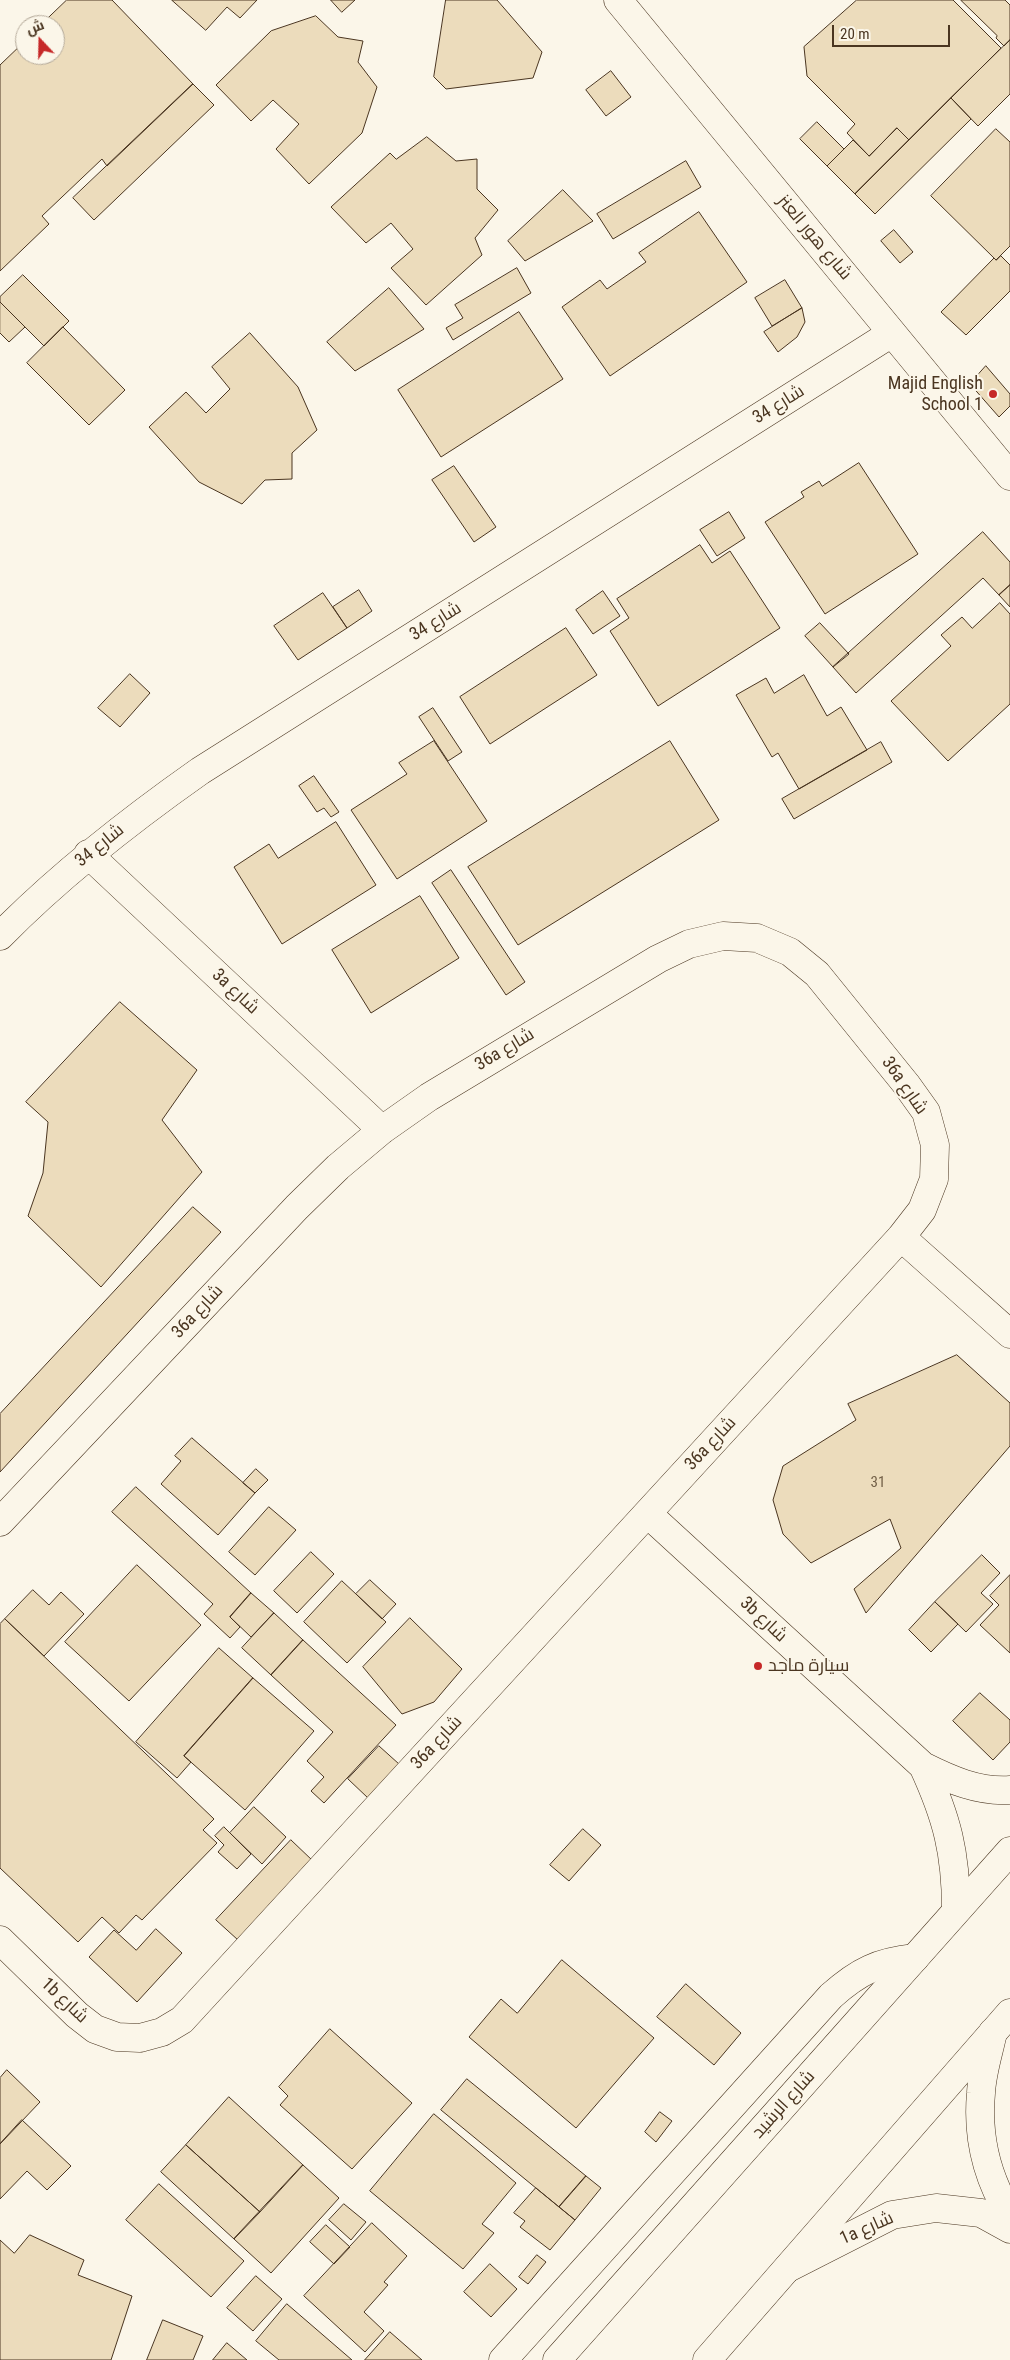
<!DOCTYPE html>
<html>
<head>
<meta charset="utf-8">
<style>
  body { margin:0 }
  #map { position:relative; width:1010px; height:2360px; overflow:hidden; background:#fbf6e9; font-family:"Roboto Condensed",Cairo,sans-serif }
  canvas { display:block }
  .north { position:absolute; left:15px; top:15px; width:50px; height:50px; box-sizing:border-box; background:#fbf6e9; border:1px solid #b4a999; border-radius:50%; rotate:339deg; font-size:14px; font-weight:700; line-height:20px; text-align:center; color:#4a3520 }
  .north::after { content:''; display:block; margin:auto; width:18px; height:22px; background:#c62828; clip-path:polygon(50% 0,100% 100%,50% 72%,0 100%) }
  .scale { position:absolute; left:832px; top:25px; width:118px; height:22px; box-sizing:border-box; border:2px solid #4a3520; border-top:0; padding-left:6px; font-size:15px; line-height:18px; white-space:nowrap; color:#4a3520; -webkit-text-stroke:4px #fbf6e9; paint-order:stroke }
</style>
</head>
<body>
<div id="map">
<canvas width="1010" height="2360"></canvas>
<div class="north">ش</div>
<div class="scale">20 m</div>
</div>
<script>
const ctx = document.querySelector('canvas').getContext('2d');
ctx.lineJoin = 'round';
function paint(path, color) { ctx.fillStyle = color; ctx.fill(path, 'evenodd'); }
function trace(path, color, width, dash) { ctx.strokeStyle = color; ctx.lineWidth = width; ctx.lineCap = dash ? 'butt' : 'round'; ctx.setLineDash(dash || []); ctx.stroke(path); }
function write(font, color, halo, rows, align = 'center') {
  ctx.font = font + ' "Roboto Condensed",Cairo,sans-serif'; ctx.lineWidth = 4; ctx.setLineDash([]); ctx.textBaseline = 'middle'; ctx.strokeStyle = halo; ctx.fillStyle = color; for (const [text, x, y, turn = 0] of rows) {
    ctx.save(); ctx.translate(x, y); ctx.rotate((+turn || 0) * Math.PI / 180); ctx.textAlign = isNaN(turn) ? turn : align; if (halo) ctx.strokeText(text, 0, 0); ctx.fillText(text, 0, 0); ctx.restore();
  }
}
const building = new Path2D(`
  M67,0h45l81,84 -86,82 -5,-7 -60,57 7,8 -49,47v-206l25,-24v14h30v-30h-14z
  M172,0h85l-17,18 -13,-11 -21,23z
  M331,0h24l-13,12z
  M446,0h51l45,52 -9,26 -87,11 -12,-12z
  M857,0h96l48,48 -92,92 -12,-12 -28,28 -22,-23 8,-9 -48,-48 -3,-29z
  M961,0h44l5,5v35l-6,6 -8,-8 1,-2z
  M316,16l22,21 25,4 -5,21 19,25 -15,46 -53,51 -33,-35 23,-25 -26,-24 -22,21 -35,-36 55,-54z
  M1010,40v54l-32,32 -27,-28z
  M611,71l20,26 -25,19 -20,-26z
  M193,84l21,21 -120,115 -21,-22z
  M951,98l20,21 -96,95 -20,-20z
  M817,122l27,27 -17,17 -27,-27z
  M897,128l12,12 -54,54 -28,-28 26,-26 16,16z
  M996,129l14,13v104l-14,14 -65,-64z
  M427,137l29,24 21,-2v30l21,21 -23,28 7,17 -56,50 -35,-37 22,-19 -22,-26 -25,20 -35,-36 59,-54 6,6z
  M686,161l15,26 -88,52 -16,-25z
  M563,190l30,31 -68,40 -17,-20z
  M699,212l48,70 -137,94 -48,-69 38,-27 7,9 39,-27 -7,-9z
  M894,230l19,22 -13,11 -19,-22z
  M1001,256l9,9v26l-44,44 -25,-23 53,-54 2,2z
  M517,268l14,25 -78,47 -7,-12 17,-10 -8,-13z
  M23,275l46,46 -25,25 -44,-44v-5z
  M785,280l17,28 -30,18 -17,-28z
  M389,288l35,41 -69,42 -28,-29z
  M0,302l25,25 -16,15 -9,-9z
  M802,308l3,14 -8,15 -19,15 -14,-20z
  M519,312l44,67 -122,78 -43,-67z
  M63,327l62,63 -36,35 -62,-62z
  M250,333l48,54 19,43 -25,23v26l-27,1 -23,24 -43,-22 -50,-55 37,-35 20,21 24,-24 -18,-22z
  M986,366l24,28v12l-11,11 -29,-33z
  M859,463l59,91 -93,60 -60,-92 39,-25 -3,-5 18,-11 3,5z
  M454,466l42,61 -22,15 -42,-62z
  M729,512l16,26 -28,18 -17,-26z
  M983,532l27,30v23l-11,10 -16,-17 -127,115 -23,-26z
  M700,545l12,18 18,-12 50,77 -122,78 -48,-75 19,-13 -12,-19z
  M1010,585v22l-11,-12z
  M359,590l13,21 -25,17 -14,-21z
  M603,591l17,25 -27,18 -17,-24z
  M323,593l24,35 -49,32 -24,-34z
  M1000,603l10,11v90l-62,57 -57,-60 60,-55 -10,-11 21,-18 10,11z
  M820,623l29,31 -16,13 -28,-31z
  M566,628l31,47 -107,69 -30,-47z
  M130,674l20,19 -30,34 -22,-19z
  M804,675l23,41 14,-9 26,43 -68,39 -21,-36 -6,4 -36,-62 30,-17 8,15z
  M433,708l29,44 -14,9 -29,-44z
  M434,741l53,80 -90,58 -46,-69 56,-36 -8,-11z
  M670,741l49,79 -201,125 -50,-78z
  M881,742l11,20 -98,57 -12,-20z
  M314,776l25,36 -8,5 -7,-9 -7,4 -18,-26z
  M336,822l40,63 -94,59 -48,-77 35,-23 9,14z
  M451,870l74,112 -19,13 -74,-112z
  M420,896l39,62 -88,55 -39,-63z
  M120,1002l77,68 -35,50 40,52 -101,115 -73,-71 15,-43 5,-51 -22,-20z
  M193,1207l28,25 -221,240v-58z
  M957,1355l53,48v43l-144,167 -12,-24 47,-41 -11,-29 -79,44 -28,-29 -10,-34 10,-34 73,-46 -8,-16z
  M192,1438l63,55 -37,42 -57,-51 20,-23 -6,-5z
  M256,1469l12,11 -13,13 -12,-10z
  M136,1487l115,106 -21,24 10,10 -10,11 -26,-24 9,-10 -101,-92z
  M269,1507l27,23 -41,45 -26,-23z
  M311,1552l23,22 -37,39 -23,-22z
  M982,1555l18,18 -19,20 12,11 -27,28 -31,-30z
  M137,1565l64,60 -72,76 -64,-59z
  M1010,1575v78l-30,-28 19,-20 -9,-9z
  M370,1580l26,24 -14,15 -26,-25z
  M342,1581l44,41 -39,41 -43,-41z
  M33,1590l16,15 12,-13 23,22 -40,42 -39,-37z
  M251,1593l23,20 -23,24 -21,-20z
  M935,1602l23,22 -27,28 -22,-22z
  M274,1613l29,27 -32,35 -29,-27z
  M410,1618l52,51 -28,33 -32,12 -39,-47z
  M5,1619l209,200 -11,11 14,13 -75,77 -6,-5 -17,18 -17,-16 -24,25 -78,-74v-244z
  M303,1640l93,85 -72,78 -13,-12 13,-14 -17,-16 26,-29 -62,-57z
  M219,1648l34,30 -69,78 7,6 -14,16 -41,-36z
  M253,1678l61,53 -69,79 -61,-54z
  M980,1693l30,27v22l-17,18 -40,-39z
  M379,1746l20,18 -31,34 -20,-19z
  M254,1807l32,30 -24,27 -32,-31z
  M224,1827l27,27 -14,15 -19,-17 6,-7 -9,-9z
  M583,1829l18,16 -32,36 -19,-16z
  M291,1840l22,21 -75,79 -22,-20z
  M156,1929l26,24 -45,49 -48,-45 25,-27 22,20z
  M562,1960l92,78 -78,90 -107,-91 32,-38 16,14z
  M686,1984l55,49 -27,32 -57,-48z
  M330,2029l82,74 -60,66 -72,-64 8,-9 -9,-9z
  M7,2070l33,32 -40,42v-66z
  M467,2079l119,97 -27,31 -118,-97z
  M229,2097l74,68 -43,47 -74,-67z
  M660,2112l12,9 -16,21 -11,-10z
  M434,2114l82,69 -34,41 12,9 -31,36 -93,-78z
  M22,2120l49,46 -24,24 -20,-19 -27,28v-55z
  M186,2145l74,67 -26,27 -73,-67z
  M303,2165l36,33 -68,75 -37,-34z
  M586,2176l15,12 -26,32 -16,-13z
  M159,2184l85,77 -33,36 -85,-77z
  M536,2188l39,32 -25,30 -30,-23 5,-6 -11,-8z
  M344,2204l22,18 -15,18 -22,-20z
  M372,2223l35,33 -23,26 4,3 -24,27 20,19 -19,21 -61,-56z
  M326,2225l24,22 -16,17 -24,-22z
  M30,2235l54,25 -6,15 54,21 -21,64h-111v-120l14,13z
  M537,2255l9,7 -18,22 -9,-7z
  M490,2264l27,25 -26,28 -27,-25z
  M256,2276l26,23 -29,32 -26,-23z
  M287,2304l65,56h-73l-23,-19z
  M163,2320l40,16 -10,24h-46z
  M390,2332l32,28h-57z
  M227,2343l20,17h-34z`);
paint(building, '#ecdcbc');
trace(building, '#4a3520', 1);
const minor = new Path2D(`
  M618,0l392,476
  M88,854l294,276
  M0,936c61,-62 129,-115 200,-165l692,-438
  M901,1237l109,97
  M648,1514l275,252c28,14 55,26 87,24
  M0,1522l297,-315 41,-40 44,-37 47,-33 229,-138 31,-15 34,-8 34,2 33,14 27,22 89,110 20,28 9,33 -1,34 -12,31 -21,27 -719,783 -20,12 -22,6 -23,-1 -22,-8 -18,-14 -77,-75
  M923,1766c24,52 33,87 33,144
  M993,2032c-4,20 -11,40 -12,61 -4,43 6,85 29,122
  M788,2268l104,-53 44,-7 45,5 29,16
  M503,2360l328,-364c28,-25 47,-34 84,-38`);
const major = new Path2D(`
  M557,2360l453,-509
  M707,2360l303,-347`);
trace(minor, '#4a3520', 29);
trace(major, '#4a3520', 29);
trace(minor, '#fbf6e9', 28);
trace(major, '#fbf6e9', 28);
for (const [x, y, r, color] of [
  [993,394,5,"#c62828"],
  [758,1666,5,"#c62828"]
]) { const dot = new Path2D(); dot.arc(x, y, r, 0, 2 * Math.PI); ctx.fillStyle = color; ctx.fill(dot); trace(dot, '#fbf6e9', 2); }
write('15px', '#725f47', null, [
  ["31",878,1483]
]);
write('18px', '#4a3520', '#fbf6e9', [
  ["شارع هور العنز",814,238,50],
  ["شارع 34",779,405,-32],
  ["شارع 34",436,622,-32],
  ["شارع 34",100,846,-39],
  ["3a شارع",235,992,43],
  ["36a شارع",505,1050,-31],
  ["36a شارع",904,1086,55],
  ["36a شارع",198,1312,-47],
  ["36a شارع",711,1444,-47],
  ["3b شارع",763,1620,43],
  ["36a شارع",437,1743,-47],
  ["1b شارع",64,2001,43],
  ["شارع الرشيد",784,2105,-48],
  ["1a شارع",867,2229,-24]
]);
write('18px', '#4a3520', '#fbf6e9', [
  ["Majid English",983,384],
  ["School 1",983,405],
  ["سيارة ماجد",768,1666,"left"]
], 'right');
</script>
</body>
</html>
